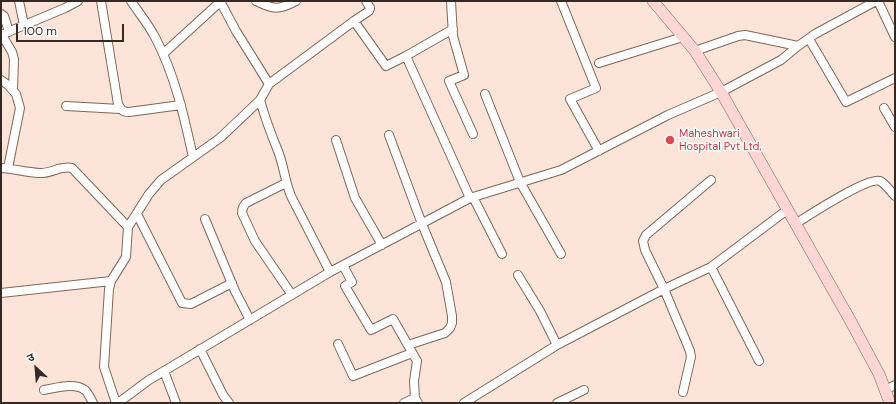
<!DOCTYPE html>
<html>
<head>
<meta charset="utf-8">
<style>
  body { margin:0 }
  #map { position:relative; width:896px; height:404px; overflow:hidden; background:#fde4d9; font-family:"DM Sans","Noto Sans Devanagari",sans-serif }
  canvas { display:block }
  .frame { position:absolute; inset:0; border:2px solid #352924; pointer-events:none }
  .north { position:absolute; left:16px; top:348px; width:40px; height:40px; -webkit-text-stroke:3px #fff; paint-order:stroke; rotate:334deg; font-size:11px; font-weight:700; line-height:16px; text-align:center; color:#352924 }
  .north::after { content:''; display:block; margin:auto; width:14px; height:18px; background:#352924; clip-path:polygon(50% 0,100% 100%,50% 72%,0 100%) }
  .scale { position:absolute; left:16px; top:24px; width:108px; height:18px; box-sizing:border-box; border:2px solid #352924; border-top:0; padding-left:5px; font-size:12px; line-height:14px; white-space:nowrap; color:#352924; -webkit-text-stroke:3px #fff; paint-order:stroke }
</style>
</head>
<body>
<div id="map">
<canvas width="896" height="404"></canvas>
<div class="frame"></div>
<div class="north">उ</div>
<div class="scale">100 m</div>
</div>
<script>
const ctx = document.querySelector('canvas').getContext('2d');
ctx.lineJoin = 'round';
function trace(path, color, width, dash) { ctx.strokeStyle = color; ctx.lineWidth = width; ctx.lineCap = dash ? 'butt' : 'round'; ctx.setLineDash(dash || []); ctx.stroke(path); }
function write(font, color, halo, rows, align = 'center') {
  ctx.font = font + ' "DM Sans",sans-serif'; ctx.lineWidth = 3; ctx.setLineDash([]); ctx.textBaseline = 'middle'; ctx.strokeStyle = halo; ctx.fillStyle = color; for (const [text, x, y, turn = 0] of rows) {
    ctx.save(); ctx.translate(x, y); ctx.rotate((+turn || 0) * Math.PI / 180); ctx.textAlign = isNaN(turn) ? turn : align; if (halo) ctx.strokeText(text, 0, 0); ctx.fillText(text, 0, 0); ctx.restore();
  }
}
const street = new Path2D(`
  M19,1l5,24
  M101,1l17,103c3,6 5,8 11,8l52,-7
  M131,1c8,12 17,23 24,36 20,38 29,79 38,120
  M220,1l16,30 33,53
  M256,1c18,9 23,9 40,0
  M451,1l2,35 11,39 -15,6 24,53
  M561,1l35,87 -26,11 29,52
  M878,1l17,36
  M1,14l3,2 5,16
  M354,21l15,-10 1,-3 -4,-7
  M1,35l64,-27 13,-7
  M2,35l10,17 2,7 -1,31
  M809,39l37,63 49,-24
  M695,51l43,-15 7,-1 53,11
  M163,54l57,-52
  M406,56l64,142
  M599,63l84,-26
  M1,80l7,5 8,9 4,14 -12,60
  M485,94l35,88 41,72
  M260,100c5,18 11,34 18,51 6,15 7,31 13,45l39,76
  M66,106l54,3
  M884,108l11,19
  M389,135l33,89 24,58 6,34v7l-2,5 -5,5 -37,12
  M336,140l19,58 27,47
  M1,168c13,1 25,4 38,5 12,1 22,-8 33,-5l56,59
  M286,183l-40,20c-3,3 -4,6 -4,10l13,28 37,54
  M473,197l29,57
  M137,214l45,89 9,1 41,-21
  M205,219l30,72 15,29
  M795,224c13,-8 72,-47 85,-43 5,2 11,11 15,15
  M711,267l48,94
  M345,269l7,13 -7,4 26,44 22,-11 24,42 -3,20 1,17 3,5
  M518,275l22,36 17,34
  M1,293l110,-12
  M338,344l15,32 59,-23
  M200,349l23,46 6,8
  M164,371l12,32
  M44,390c12,-2 30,-8 41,0 3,3 6,9 8,13
  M885,390l10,-5
  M683,392l8,-35 -1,-6 -26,-62 -19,-39 -2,-9 3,-6 65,-55
  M116,403l-12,-36 5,-78 2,-8 15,-24 2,-30 21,-33 12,-14 59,-42 40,-38 9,-16 85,-63 32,45 20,-10 47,-27
  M118,403l31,-23 181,-108 140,-74 91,-28 107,-55 53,-23 60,-32 17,-14 17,-12 61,-33
  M404,403l11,-5
  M464,403l93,-58 107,-56 47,-22 76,-57
  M557,403l27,-13`);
const secondary = new Path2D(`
  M653,1l42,50 26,41 129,228 29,54 11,29`);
trace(street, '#81665a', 10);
trace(secondary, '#81665a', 12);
trace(street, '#fff', 8);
trace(secondary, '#fcd5d4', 11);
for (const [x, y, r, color] of [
  [670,140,5,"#e0444e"]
]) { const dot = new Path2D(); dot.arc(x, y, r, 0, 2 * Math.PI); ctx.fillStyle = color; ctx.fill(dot); trace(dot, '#fff', 1.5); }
write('11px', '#be3a42', '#fff', [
  ["Maheshwari",679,134],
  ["Hospital Pvt Ltd,",679,147]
], 'left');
</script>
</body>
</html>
